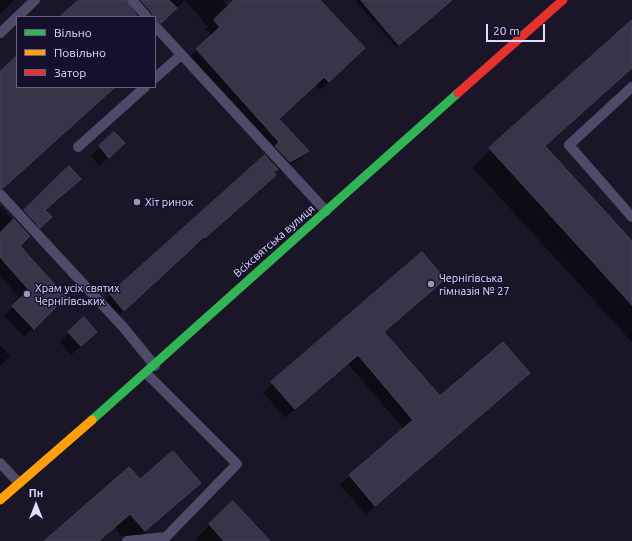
<!DOCTYPE html>
<html>
<head>
<meta charset="utf-8">
<style>
  body { margin:0 }
  #map { position:relative; width:632px; height:541px; overflow:hidden; background:#1a1627; font-family:Ubuntu,sans-serif }
  canvas { display:block }
  .legend { position:absolute; left:16px; top:16px; width:140px; height:72px; box-sizing:border-box; background:#16102d; border:1px solid #676281; margin:0; padding:5px 7px; list-style:none; font-size:12px; color:#e1dcff }
  .legend li { display:flex; align-items:center; gap:8px; height:20px }
  .legend b { width:20px; border:1px solid #676281 }
  .north { position:absolute; left:16px; top:485px; width:40px; height:40px; -webkit-text-stroke:3px #16102d; paint-order:stroke; rotate:0deg; font-size:11px; font-weight:700; line-height:16px; text-align:center; color:#e1dcff }
  .north::after { content:''; display:block; margin:auto; width:14px; height:18px; background:#e1dcff; clip-path:polygon(50% 0,100% 100%,50% 72%,0 100%) }
  .scale { position:absolute; left:486px; top:24px; width:59px; height:18px; box-sizing:border-box; border:2px solid #e1dcff; border-top:0; padding-left:5px; font-size:12px; line-height:14px; white-space:nowrap; color:#e1dcff; -webkit-text-stroke:3px #16102d; paint-order:stroke }
</style>
</head>
<body>
<div id="map">
<canvas width="632" height="541"></canvas>
<ul class="legend">
<li><b style="height:5px;background:#30b455"></b>Вільно</li>
<li><b style="height:5px;background:#ff9f0a"></b>Повільно</li>
<li><b style="height:5px;background:#e5322d"></b>Затор</li>
</ul>
<div class="north">Пн</div>
<div class="scale">20 m</div>
</div>
<script>
const ctx = document.querySelector('canvas').getContext('2d');
ctx.lineJoin = 'round';
function paint(path, color) { ctx.fillStyle = color; ctx.fill(path, 'evenodd'); }
function trace(path, color, width, dash) { ctx.strokeStyle = color; ctx.lineWidth = width; ctx.lineCap = dash ? 'butt' : 'round'; ctx.setLineDash(dash || []); ctx.stroke(path); }
function write(font, color, halo, rows, align = 'center') {
  ctx.font = font + ' Ubuntu,sans-serif'; ctx.lineWidth = 3; ctx.setLineDash([]); ctx.textBaseline = 'middle'; ctx.strokeStyle = halo; ctx.fillStyle = color; for (const [text, x, y, turn = 0] of rows) {
    ctx.save(); ctx.translate(x, y); ctx.rotate((+turn || 0) * Math.PI / 180); ctx.textAlign = isNaN(turn) ? turn : align; if (halo) ctx.strokeText(text, 0, 0); ctx.fillText(text, 0, 0); ctx.restore();
  }
}
paint(new Path2D(`
  M0,0h14l-14,14z
  M81,0h141l6,6 21,-6h70l36,57 -35,33 -5,-5 -37,34 30,32 -9,9 -19,11 -2,-3 -13,16 -69,63 -2,-2 -79,74 -14,-15 170,-153 -84,-92 25,-23 -7,-7 3,-2 -23,-27 -30,28v-11h-93z
  M355,0h96l-55,47z
  M632,21v47l-87,79 87,96v99l-160,-175z
  M114,134v18l-15,14 -8,-10z
  M69,167l10,12 -35,31 -3,16 -22,21 45,50 -40,40 -20,-21 17,-17 -21,-23v-70l14,15z
  M422,254l22,25 -60,54 56,65 89,-25 -163,141 -26,-29 64,-56 -56,-65 -63,54 -22,-26z
  M84,319l3,22 -16,14 -11,-13z
  M0,345l10,11 -10,10z
  M140,480l60,3 -65,58h-9l-11,-14 -15,14h-55z
  M233,503l36,38h-74l14,-16z`), '#0007');
const building = new Path2D(`
  M79,0h47l12,17h-78z
  M141,0h28l8,8 -16,15 -6,-3 -3,-7z
  M234,0h86l45,48 -36,34 -5,-5 -45,42 30,32 -19,11 -15,-16 4,-4 -83,-93 24,-22 -6,-7z
  M361,0h91l-53,45z
  M632,20v48l-87,78 87,95v64l-143,-157z
  M17,56v31h98l-112,101h-3v-116z
  M114,132l11,11 -16,15 -10,-12z
  M265,155l13,14 -5,3 3,3 -71,63 -1,-1 -80,74 -14,-17z
  M69,166l12,13 -36,31 7,7 -12,11 -16,-18z
  M14,219l16,17 -10,10 46,51 -32,32 -22,-23 17,-16 -29,-33v-24z
  M422,252l23,27 -61,53 56,64 63,-54 27,31 -155,133 -26,-31 64,-55 -55,-65 -63,54 -24,-27z
  M84,317l13,15 -16,14 -13,-14z
  M173,451l28,32 -56,48 -15,-17 -31,27h-55l85,-74 11,12z
  M233,501l37,40h-46l-15,-17z`);
paint(building, '#393548');
trace(building, '#474159', 1);
trace(new Path2D(`
  M132,0l15,17
  M155,26l171,185
  M0,33l35,-33
  M155,78l26,-23
  M632,87l-63,58 63,72
  M78,147l67,-60
  M0,194l124,134 31,38
  M0,463l19,20
  M127,541l39,-4 71,-73 -91,-91`), '#4d4b67', 10);
trace(new Path2D(`
  M92,420l366,-327`), '#30b455', 9);
trace(new Path2D(`
  M0,500l92,-80`), '#ff9f0a', 9);
trace(new Path2D(`
  M458,93l105,-93`), '#e5322d', 9);
for (const [x, y, r, color] of [
  [137,202,4,"#9b97b3"],
  [431,284,4,"#9b97b3"],
  [27,294,4,"#9b97b3"]
]) { const dot = new Path2D(); dot.arc(x, y, r, 0, 2 * Math.PI); ctx.fillStyle = color; ctx.fill(dot); trace(dot, '#16102d', 1.5); }
write('11px', '#e1dcff', '#16102d', [
  ["Хіт ринок",145,202],
  ["Чернігівська",439,278],
  ["гімназія № 27",439,291],
  ["Храм усіх святих",35,288],
  ["Чернігівських",35,301]
], 'left');
write('11px', '#e1dcff', '#16102d', [
  ["Всіхсвятська вулиця",274,241,-41]
]);
</script>
</body>
</html>
